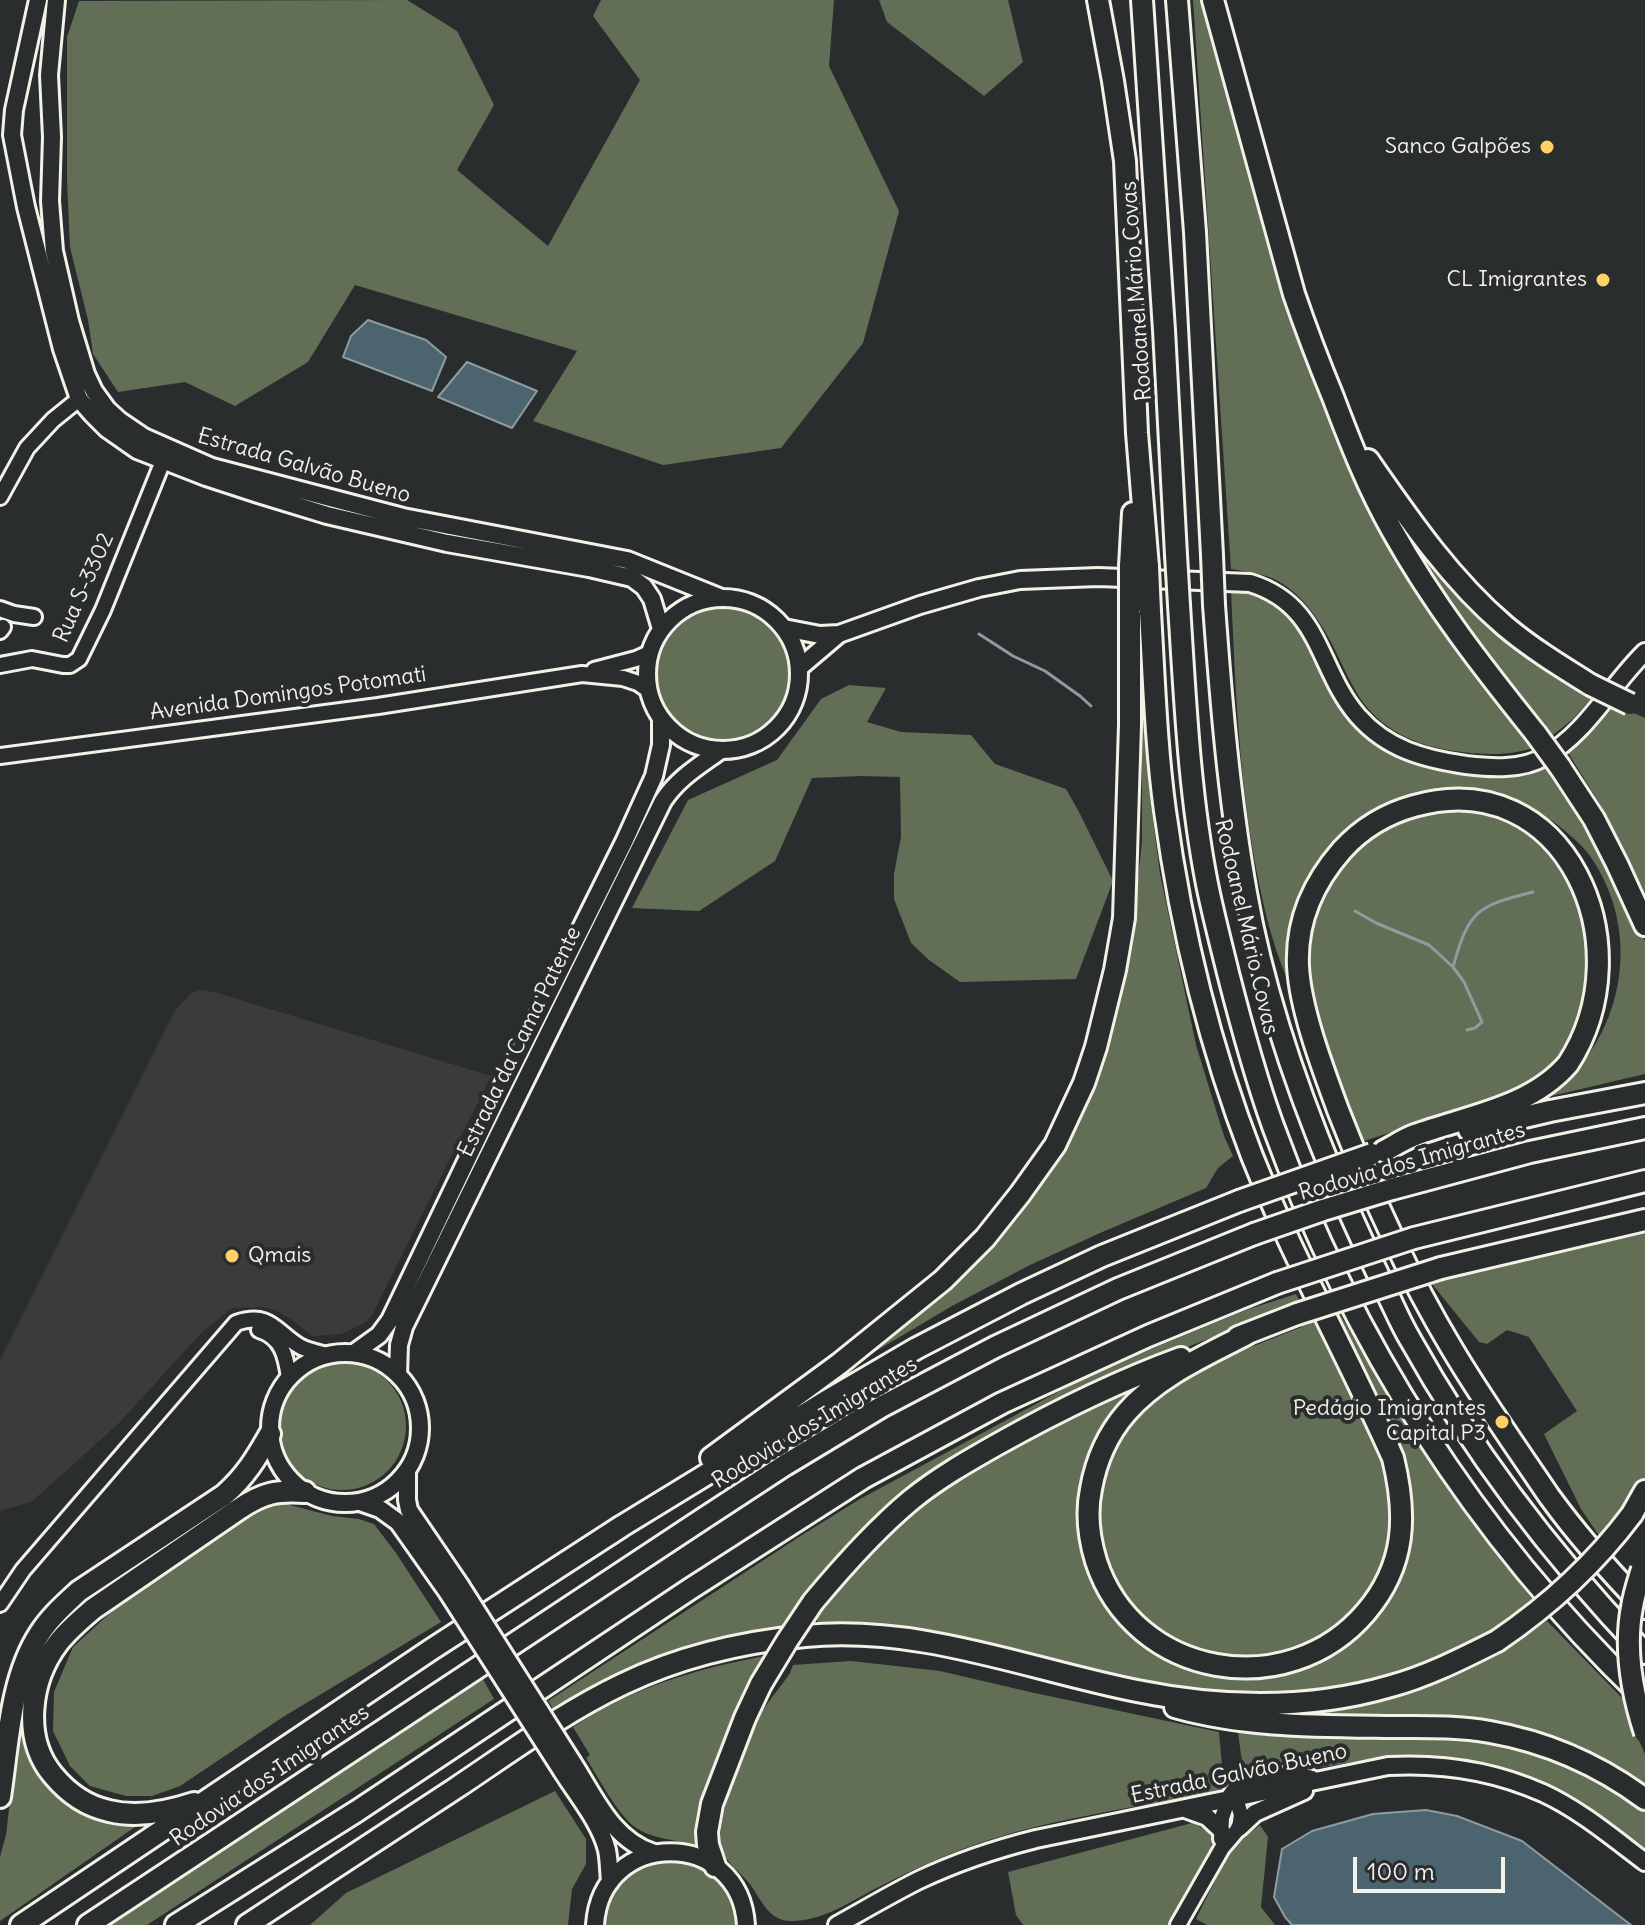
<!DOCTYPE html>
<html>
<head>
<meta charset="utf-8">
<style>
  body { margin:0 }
  #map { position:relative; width:1645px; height:1925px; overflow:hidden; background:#2a2d2e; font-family:Delius,sans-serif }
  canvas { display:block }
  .scale { position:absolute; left:1353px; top:1857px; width:152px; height:36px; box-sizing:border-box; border:4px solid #f4f1e8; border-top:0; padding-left:10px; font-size:24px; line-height:28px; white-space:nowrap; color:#f4f1e8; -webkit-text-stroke:6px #2a2d2e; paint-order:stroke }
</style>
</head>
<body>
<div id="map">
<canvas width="1645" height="1925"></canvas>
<div class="scale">100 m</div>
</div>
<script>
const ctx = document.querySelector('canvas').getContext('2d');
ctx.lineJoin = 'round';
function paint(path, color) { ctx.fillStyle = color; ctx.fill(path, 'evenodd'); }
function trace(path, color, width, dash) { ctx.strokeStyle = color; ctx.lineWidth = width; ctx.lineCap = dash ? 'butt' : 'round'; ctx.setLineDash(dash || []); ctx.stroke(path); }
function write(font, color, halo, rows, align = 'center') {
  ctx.font = font + ' Delius,sans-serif'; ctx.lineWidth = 8; ctx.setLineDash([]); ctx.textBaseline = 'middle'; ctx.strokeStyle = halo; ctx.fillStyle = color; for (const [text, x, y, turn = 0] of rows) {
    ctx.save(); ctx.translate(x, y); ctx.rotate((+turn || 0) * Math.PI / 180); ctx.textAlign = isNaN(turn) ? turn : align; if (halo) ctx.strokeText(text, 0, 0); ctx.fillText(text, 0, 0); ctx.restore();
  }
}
paint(new Path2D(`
  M201,990l13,2 277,84 -119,239 -6,7 -25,12 -29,2 -20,-16 -17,-10 -11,-3 -32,1 -30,24 -82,90 -55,50 -34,30 -31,9v-151l174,-348 17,-19z`), '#3d3a3a');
paint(new Path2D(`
  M407,0l50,31 37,74 -37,65 91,76 92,-166 -47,-64 8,-16h233l-5,66 70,145 -36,132 -82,105 -118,17 -130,-44 44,-70 -222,-66 -47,77 -73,44 -50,-24 -67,10 -25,-38 -5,-34 -18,-73 -3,-67v-143l12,-36z
  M879,0h129l15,62 -39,34 -97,-74z
  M1193,0h13l58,231 28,85 161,327 80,105c-25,8 -52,7 -78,3 -39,-5 -76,-22 -97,-56 -15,-25 -24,-52 -41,-76 -10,-15 -23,-29 -39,-38 -14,-8 -31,-9 -47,-12z
  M1397,517l198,177 -22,25 -20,16 -84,-105z
  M1231,590c10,1 21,2 30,5 43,18 57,71 78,108 30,53 97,74 155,71 18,0 37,-7 55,-10l39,59 23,44 34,74v133l-98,23c76,-55 98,-162 43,-241 -7,-10 -17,-18 -26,-26 -68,-57 -169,-55 -230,12 -37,41 -50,84 -46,139 -18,-41 -27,-85 -35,-129 -15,-87 -18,-175 -22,-262z
  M657 674a66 66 0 1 1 132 0a66 66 0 1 1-132 0Z
  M1142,656l8,140 10,78 36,171 28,91 9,20 -15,12 -12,20 -106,45 -70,32 -78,41 -130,77 93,-72 172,-211 21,-57 26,-130 8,-71z
  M849,685l37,3 -19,34 34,10 70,3 24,29 71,25 13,23 34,69 -37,98 -116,3 -31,-22 -18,-17 -17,-44v-25l7,-37 -1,-60 -39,-1 -49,2 -37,83 -76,50 -67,-3 56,-108 89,-40 44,-61z
  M1613,704l32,14v176l-39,-80 -39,-63 20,-17z
  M1451,810l30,3 27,6 12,6 53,43 26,114 -39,77 -25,20 -42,20 -132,43c-23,-61 -68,-158 -49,-223 5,-17 15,-33 26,-48 28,-40 65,-56 113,-61z
  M1645,1232v246l-19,32 -24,30 -21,-31 -37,-75 33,-23 -48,-74 -22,-7 -20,14 -8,-2 -47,-58 72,-22z
  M1296,1294l4,8 -125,50 -203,98 -189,180 -141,35 -38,17 -50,28 -6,-9 254,-166 58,-36 104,-56 105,-57 82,-37 98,-40z
  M1339,1312c25,44 49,87 76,128 38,57 79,112 122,165l-60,41 -130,46 -129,5 -396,-70 -7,-9 7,-13 31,-38 47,-46 52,-41 150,-83 49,-17 -67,122 42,120 131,54c16,-2 33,-4 48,-10 80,-28 121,-111 103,-192 -7,-30 -23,-57 -37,-84 -13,-25 -27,-50 -40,-75z
  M1314,1322l21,30 48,92 16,83 -36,86 -67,43 -81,4 -56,-25 -42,-45 -14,-34 -5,-33v-28l6,-29 14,-31 42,-45 51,-27z
  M278 1426a64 64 0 1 1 128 0a64 64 0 1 1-128 0Z
  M286,1504l46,12 27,3 15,5 22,29 45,69 -158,95 -103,69 -28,10h-26l-36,-10 -20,-20 -17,-35 1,-39 19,-45 60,-55 50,-37 58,-33 24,-17z
  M1547,1621l80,82 9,31 9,20v36l-83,-44 -279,-30c99,-8 183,-38 264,-95z
  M765,1656l-14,23 1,4 -48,113 -7,49c-20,-5 -46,-6 -62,-18 -17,-12 -37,-50 -49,-69l4,-3 -17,-28c59,-39 122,-58 192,-71z
  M851,1661l89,10 90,21 189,40 5,56 -25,7c-79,15 -161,26 -236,54 -32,12 -63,27 -94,43 -24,13 -49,29 -78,29 -21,0 -29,-19 -39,-34 -10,-15 -29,-24 -31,-43 -4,-22 18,-90 28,-111 10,-21 28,-41 41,-60l3,-8z
  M483,1679l11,20 -347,226h-39z
  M21,1707l4,33 11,28 19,25 22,15 68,12 -145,101v-64l6,-22z
  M1237,1725l217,12c40,4 83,12 120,29 25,12 48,27 71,40v46l-42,-31 -179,-63h-46l-61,10 -37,-6 -37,7z
  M555,1791l31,48v25l-14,25 -4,36h-258l36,-32z
  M1192,1823c18,8 24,12 17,32l-41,70h-145l-7,-10 -8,-43z
  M1260,1825l8,12 -7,70 14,18h-68l-11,-6 31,-63 17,-19z
  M666,1859c42,6 65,23 71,66h-135c3,-10 4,-23 9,-32 11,-21 34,-29 55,-34z`), '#626f56');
const water = new Path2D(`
  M368,320l58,20 20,17 -14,34 -89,-34 8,-21z
  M467,362l70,29 -25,37 -74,-31z
  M1426,1810l31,6 65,25 109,84h-339l-7,-8 -11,-20 8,-48 30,-18 61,-17z`);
paint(water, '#4b646f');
trace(water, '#8f9c9f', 2);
trace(new Path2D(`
  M979,634l34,22 32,15 35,25 11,10
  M1355,911l21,12 53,22 11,10 13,12 11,15 18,40 -7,6 -8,2
  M1453,967c16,-57 24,-61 80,-75`), '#8f9c9f', 3);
const minor = new Path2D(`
  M0,497l27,-49 26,-28 26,-21
  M0,609l14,5 20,3
  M0,631l3,-4
  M0,665l32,-6 31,6h7l9,-6 24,-49 60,-149
  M594,670l42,-11 13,-6
  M0,756l378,-50 204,-32 41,4 15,5 10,7
  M259,1330c23,7 27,26 30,48
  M0,1604l23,-34 213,-247c35,-12 40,10 65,24 8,4 18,6 26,8
  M1221,1839l1,-21 6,-18
  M1178,1925l44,-77 17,-20 2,-13 -5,-17`);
const major = new Path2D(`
  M38,0l-24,110 -2,25 14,72 36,142 17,50 13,15 15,15 30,21 69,27 52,17 69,21 120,28 142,25 43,10 12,9 8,12 9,30
  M56,0l-7,75 3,62 -2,64 4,50 16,70 16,53 8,17 13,18 12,11 25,17 68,30 191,50 224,43 92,37
  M647 674a76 76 0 1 1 152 0a76 76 0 1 1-152 0Z
  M784,628l36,7 19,-1 81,-29 59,-17 41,-8 78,-3 152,6c72,22 67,86 108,133 29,33 66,43 108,49 25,3 56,5 78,-8 44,-25 66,-71 101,-105
  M799,668l40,-34
  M354,1353l25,-18 11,-15 108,-225 126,-253 30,-66 7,-31v-26
  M270 1428a75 75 0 1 1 150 0a75 75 0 1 1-150 0Z
  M398,1375l1,-30 5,-18 259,-526c15,-23 36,-35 58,-51
  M407,1471v29l2,10 51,75
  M360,1502l20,7 18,13 50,71
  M573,1763c22,34 39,77 81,90
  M562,1771c15,24 38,51 45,79 2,10 2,21 3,32
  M1228,1800c3,-4 4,-8 8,-11 13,-13 59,-16 76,-10
  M1185,1809l22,8 14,13
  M1239,1828l16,-15 49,-22
  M595,1925c6,-97 145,-97 151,0
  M837,1925c27,-15 54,-31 82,-45 38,-18 77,-31 117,-41l352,-73c53,-3 106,5 155,27 37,17 70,45 102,69`);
const highway = new Path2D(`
  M1098,0l15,81 12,80 12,272 11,134
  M1142,0l22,330 12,225
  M1177,0l18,232 17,323
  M1213,0l81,294c12,35 25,69 39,103 17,45 35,91 59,133 41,74 92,139 144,204
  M1368,460c41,59 82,119 137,166 26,22 57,41 86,59
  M1130,566l3,-53
  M1179,605c6,93 10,187 28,279 6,30 14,60 21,89 13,51 27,103 45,153 78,214 203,411 368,569
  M1214,605c7,96 15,193 32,288 17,98 49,191 87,282 17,39 34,77 53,116 8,16 15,33 24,48 64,115 144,219 235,314
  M1150,612c4,66 6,133 15,199 16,117 44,234 87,345 41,103 96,200 141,302 14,57 13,107 -27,154 -78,92 -232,66 -270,-51 -7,-23 -10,-48 -5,-72 5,-28 16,-54 35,-76 32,-37 79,-57 121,-79
  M1560,767l34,52 23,45 28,61
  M1469,1130l81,-19 95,-18
  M1384,1151c10,-5 20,-12 31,-16 52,-19 115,-27 153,-71 77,-118 -2,-301 -154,-258 -29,8 -52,22 -72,44 -29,33 -46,72 -44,116 2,43 25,103 40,144 32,82 68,162 113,237 30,51 65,100 98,149 29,40 62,77 96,112
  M1392,1189l138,-37 115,-24
  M1414,1238l231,-57
  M1441,1268l204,-48
  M1238,1337l59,-23
  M711,1458l128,-94 104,-84 42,-42 35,-44 35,-49 29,-62 12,-36 19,-77 9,-52 6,-193v-116
  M1632,1514l13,-23
  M813,1602c30,-36 62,-72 98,-102 27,-22 57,-39 87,-56 59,-33 120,-63 183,-86
  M1175,1707c71,20 144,19 218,20 32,0 65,-1 97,5 57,10 109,33 155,67
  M0,1797c8,-52 10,-119 40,-164 10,-16 25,-29 39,-42l145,-96c21,-18 33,-38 46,-61
  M194,1803c-27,9 -57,15 -85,8 -23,-5 -42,-19 -56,-36 -31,-37 -23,-95 5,-132 10,-13 22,-23 35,-34l146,-100c24,-16 37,-19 66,-17
  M715,1866l-7,-21 -1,-13 5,-28 33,-86 16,-34
  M21,1925l411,-276 190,-123 206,-126 89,-52 104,-54 81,-38 137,-55
  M88,1925l610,-403 87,-57 96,-58 114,-60 123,-58 136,-55
  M176,1925l181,-114 333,-222 173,-111 139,-75 146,-67 129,-53
  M247,1925c70,-46 140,-91 209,-137 54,-36 108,-76 167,-104 56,-27 120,-42 182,-48 115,-11 222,33 332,55 84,17 172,19 254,-5 37,-10 72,-28 106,-45`);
trace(minor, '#f4f1e8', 20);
trace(major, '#f4f1e8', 22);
trace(highway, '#f4f1e8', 26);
trace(minor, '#2a2d2e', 14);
trace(major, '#2a2d2e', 16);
trace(highway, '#2a2d2e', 20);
const majorBridge = new Path2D(`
  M460,1585l113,178
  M448,1593l114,178`);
const highwayBridge = new Path2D(`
  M1176,555l3,50
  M1212,555l2,50
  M1148,567l2,45
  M1130,609v-43
  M1591,685l39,19
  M1536,734l24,33
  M1239,1201l133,-47
  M1254,1234l69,-24 69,-21
  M1277,1283l137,-45
  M1297,1314l144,-46
  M1642,1569c-4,13 -8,25 -10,38 -8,42 0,86 13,126
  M1497,1641c53,-36 97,-76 135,-127
  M761,1684l26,-43 26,-39`);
trace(majorBridge, '#f4f1e8', 22, []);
trace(highwayBridge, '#f4f1e8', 26, []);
trace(majorBridge, '#2a2d2e', 16);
trace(highwayBridge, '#2a2d2e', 20);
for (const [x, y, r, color] of [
  [1547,147,8,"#ffd166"],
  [1603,280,8,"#ffd166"],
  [232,1256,8,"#ffd166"],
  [1502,1422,8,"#ffd166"]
]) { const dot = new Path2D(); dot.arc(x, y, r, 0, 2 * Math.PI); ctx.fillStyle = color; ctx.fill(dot); trace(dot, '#2a2d2e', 3); }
write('22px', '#f4f1e8', '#2a2d2e', [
  ["Sanco Galpões",1531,147],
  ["CL Imigrantes",1587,280],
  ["Qmais",248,1256,"left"],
  ["Pedágio Imigrantes",1486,1409],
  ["Capital P3",1486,1434]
], 'right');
write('22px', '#f4f1e8', '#2a2d2e', [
  ["Rodoanel Mário Covas",1137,291,-94],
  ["Estrada Galvão Bueno",304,466,16],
  ["Rua S-3302",84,588,-66],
  ["Avenida Domingos Potomati",288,694,-8],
  ["Rodoanel Mário Covas",1246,927,77],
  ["Estrada da Cama Patente",520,1042,-64],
  ["Rodovia dos Imigrantes",1412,1162,-16],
  ["Rodovia dos Imigrantes",815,1423,-31],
  ["Estrada Galvão Bueno",1239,1774,-12],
  ["Rodovia dos Imigrantes",270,1776,-34]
]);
</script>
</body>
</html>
